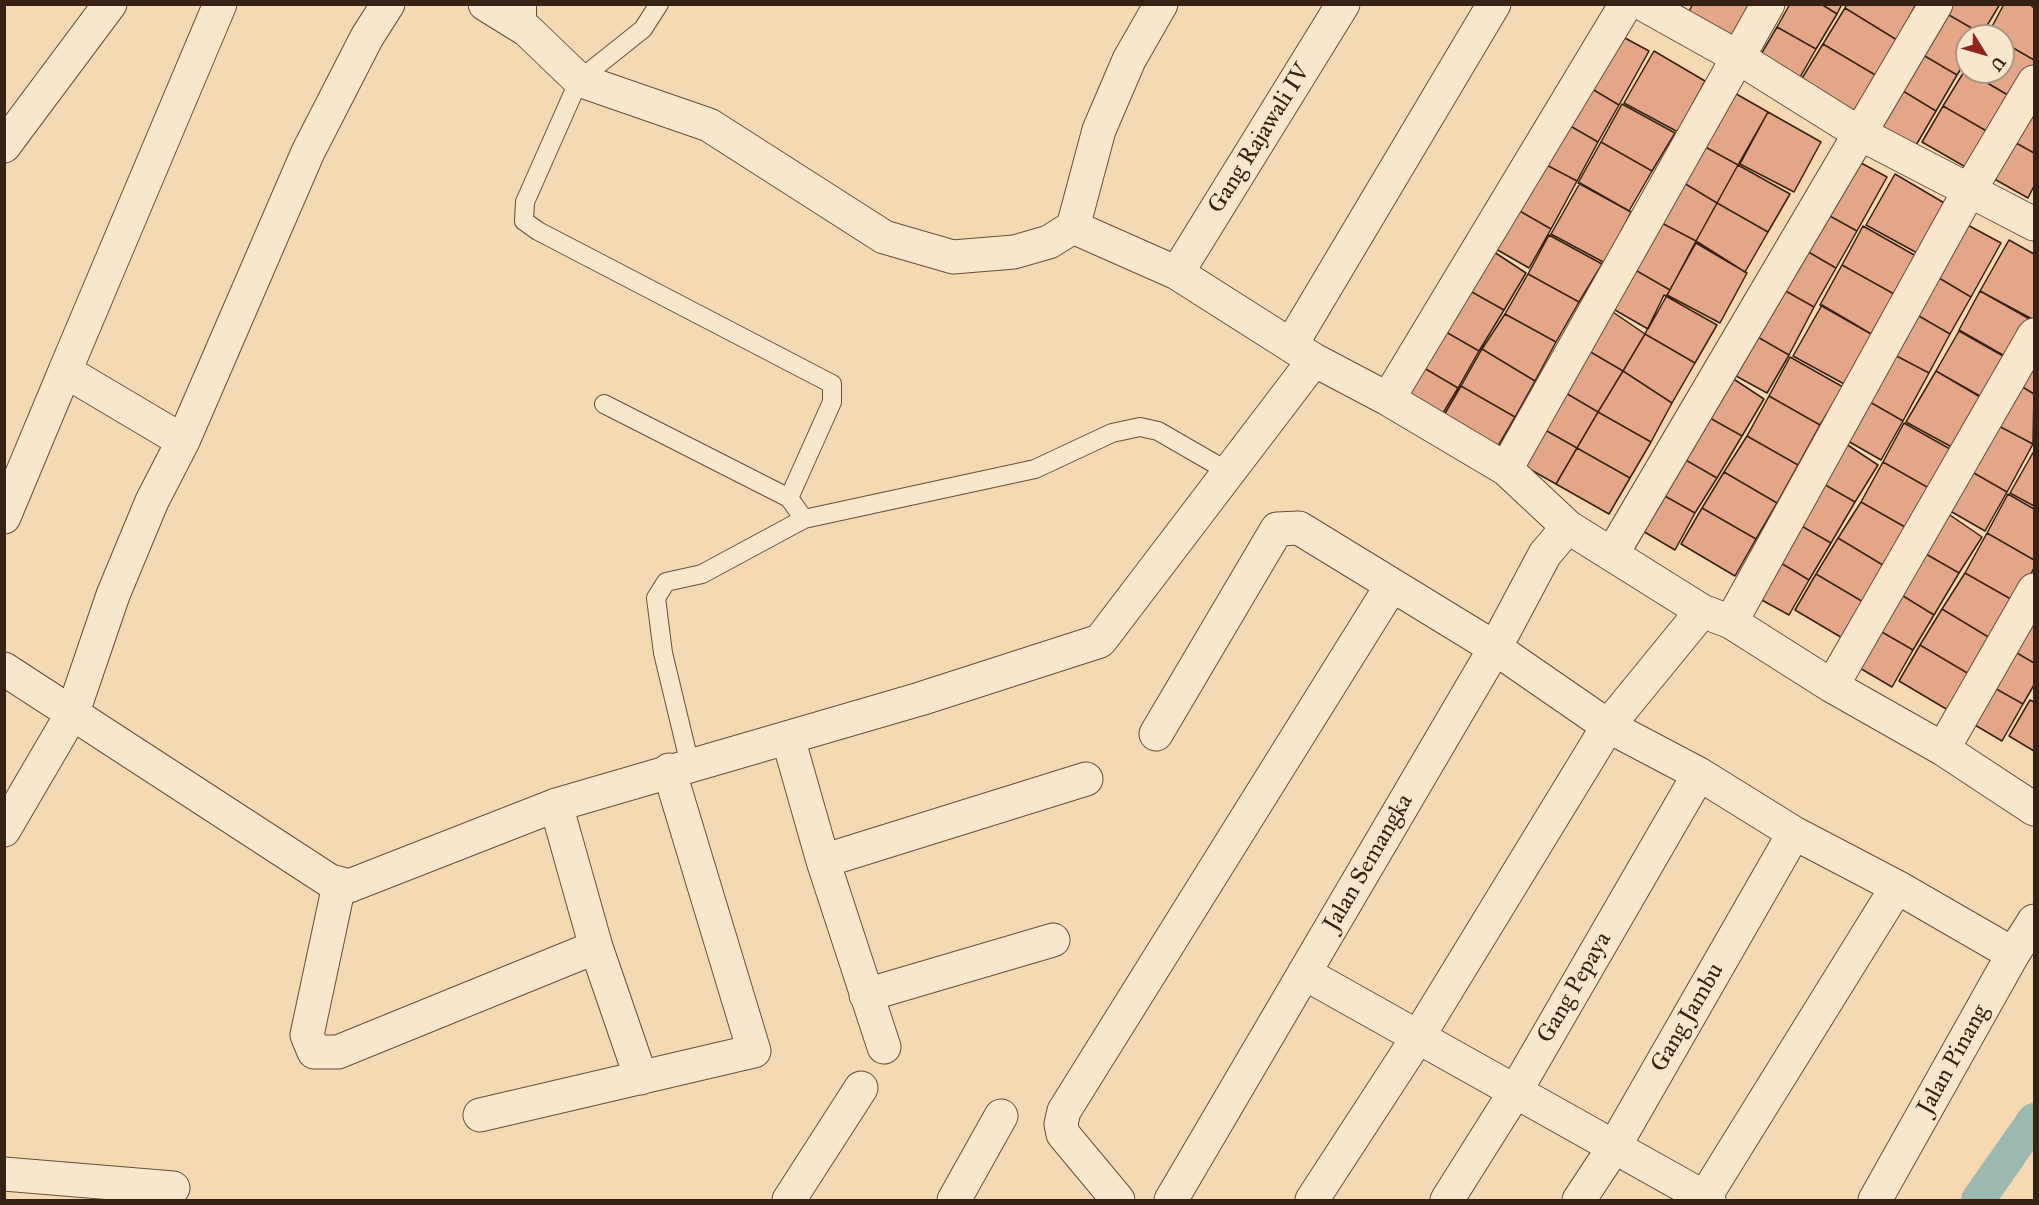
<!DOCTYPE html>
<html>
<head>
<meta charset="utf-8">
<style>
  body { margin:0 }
  #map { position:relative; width:2039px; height:1205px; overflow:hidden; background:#f4d9b2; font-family:"IM FELL Great Primer",serif }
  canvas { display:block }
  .frame { position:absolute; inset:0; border:6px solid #372112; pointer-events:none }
  .north { position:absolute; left:1955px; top:24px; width:60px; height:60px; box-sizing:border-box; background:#f8e6cd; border:2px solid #ab9782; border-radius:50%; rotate:127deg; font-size:16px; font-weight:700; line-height:24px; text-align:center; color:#372112 }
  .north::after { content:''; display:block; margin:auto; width:21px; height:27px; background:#8f2418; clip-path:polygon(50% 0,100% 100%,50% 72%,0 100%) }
</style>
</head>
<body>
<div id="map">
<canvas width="2039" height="1205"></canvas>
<div class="frame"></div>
<div class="north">U</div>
</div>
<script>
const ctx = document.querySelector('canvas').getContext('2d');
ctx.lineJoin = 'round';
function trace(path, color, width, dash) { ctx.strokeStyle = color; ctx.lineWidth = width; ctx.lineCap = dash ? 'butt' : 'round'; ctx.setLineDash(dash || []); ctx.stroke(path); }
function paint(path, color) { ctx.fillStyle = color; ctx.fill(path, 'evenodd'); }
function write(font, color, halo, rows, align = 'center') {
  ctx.font = font + ' "IM FELL Great Primer",serif'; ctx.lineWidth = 4.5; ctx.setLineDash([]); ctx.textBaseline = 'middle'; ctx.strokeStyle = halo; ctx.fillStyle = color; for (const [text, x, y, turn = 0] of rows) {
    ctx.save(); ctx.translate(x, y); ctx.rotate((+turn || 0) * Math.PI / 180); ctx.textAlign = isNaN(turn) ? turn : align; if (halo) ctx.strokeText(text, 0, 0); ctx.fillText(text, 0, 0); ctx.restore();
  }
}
trace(new Path2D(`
  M1978,1200l56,-80`), '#9cb9b1', 34);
const building = new Path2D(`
  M1693,4h64l-15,40 -54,-31z
  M1790,4h31l16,10 -21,35 -39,-22z
  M1821,4h21l-5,10z
  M1847,4h69l-19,36 -52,-32z
  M1946,4h54l-18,30 -40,-23z
  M2004,4h25l5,4v52l-31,-18v-6l-15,-2z
  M1845,8l52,32 -20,36 -54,-32z
  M1942,11l40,23 -15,2v23l-10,16 -39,-23z
  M1777,27l39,22 -21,37 -39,-23z
  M1612,31l37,20 -30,54 -37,-22z
  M2003,42l31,18v11l-16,30 -49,-29h34z
  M1823,44l54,32 -21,36 -55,-32z
  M1654,51l51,30 -27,51 -54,-29z
  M1918,52l39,23 -21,36 -38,-23z
  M1965,70l53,31 -21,36 -54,-31z
  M1582,83l37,22 -21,37 -38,-22z
  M1898,88l38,23 -21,36 -39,-22z
  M1731,91l37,21 -30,53 -38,-21z
  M1622,104l53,29 -23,38 -51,-29z
  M2034,105v48l-25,-14z
  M1943,106l54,31 -21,36 -54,-31z
  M1768,112l53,30 -27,50 -54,-28z
  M1560,120l38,22 -21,39 -40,-21z
  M2009,139l25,14v33l-6,12 -39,-22z
  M1601,142l51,29 -23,40 -51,-28z
  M1700,144l38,21 -21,38 -38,-23z
  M1850,157l37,20 -30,54 -38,-21z
  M1537,160l40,21 -26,48 -40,-23z
  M1738,165l52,29 -22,38 -51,-29z
  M1895,174l51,30 -27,50 -53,-29z
  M1679,180l38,23 -21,38 -40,-21z
  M1580,183l51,29 -26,51 -54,-29z
  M1717,203l51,29 -23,40 -49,-31z
  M1511,206l40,23 -22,39 -40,-23z
  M1819,210l38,21 -21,37 -38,-22z
  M1656,220l40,21 -26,49 -40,-23z
  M1964,223l37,20 -30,54 -37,-22z
  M1863,226l53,30 -22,38 -52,-29z
  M1549,235l53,29 -23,38 -51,-28z
  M2009,240l25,14v66l-54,-29z
  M1696,243l51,30 -27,50 -53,-28z
  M1798,246l38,22 -22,39 -39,-22z
  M1488,248l38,25 -22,37 -41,-23z
  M1842,265l52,29 -23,40 -51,-29z
  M1630,267l40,23 -22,39 -40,-23z
  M1528,274l51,28 -23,40 -51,-28z
  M1934,275l37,22 -21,37 -38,-22z
  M1775,285l39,22 -25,48 -40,-23z
  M1463,287l41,23 -25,41 -40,-23z
  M1980,291l53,30 -23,38 -51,-29z
  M1664,295l53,30 -22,38 -50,-29z
  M1822,305l51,30 -27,50 -53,-29z
  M1607,308l38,26 -22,37 -41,-24z
  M1912,312l38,22 -21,39 -40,-21z
  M1505,314l51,28 -21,39 -53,-32z
  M1439,328l40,23 -21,37 -39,-23z
  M1959,331l51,29 -23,40 -51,-29z
  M1749,332l40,23 -22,38 -40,-22z
  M1645,334l50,29 -23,40 -49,-32z
  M1582,347l41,24 -25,41 -39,-23z
  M1482,349l53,32 -20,36 -54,-31z
  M1889,352l40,21 -26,48 -40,-23z
  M2034,352v42l-18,-11z
  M1790,357l53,30 -23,38 -51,-29z
  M1419,365l39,23 -21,35 -39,-22z
  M1623,371l49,32 -21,39 -53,-30z
  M1936,371l51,30 -28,50 -53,-29z
  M1726,374l38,25 -22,37 -41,-23z
  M2016,383l18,11 -1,50 -40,-21z
  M1461,386l54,31 -21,36 -54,-31z
  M1559,389l39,23 -21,36 -39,-22z
  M1769,396l51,29 -22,40 -51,-29z
  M1863,398l40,23 -22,39 -40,-23z
  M1598,412l53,30 -21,36 -53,-30z
  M1701,413l41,23 -25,42 -40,-23z
  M1904,423l53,30 -23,38 -51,-29z
  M1993,423l40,21 -26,48 -40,-23z
  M1538,426l39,22 -21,36 -39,-22z
  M1747,436l51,29 -21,38 -53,-31z
  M1840,440l38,25 -23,37 -40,-23z
  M1577,448l53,30 -21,36 -53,-30z
  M2034,451v55l-24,-13z
  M1677,455l40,23 -22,35 -39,-22z
  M1883,462l51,29 -22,40 -51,-29z
  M1967,469l40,23 -22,39 -40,-23z
  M1724,472l53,31 -21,36 -54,-31z
  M1815,479l40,23 -24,41 -40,-23z
  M1656,491l39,22 -20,37 -39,-23z
  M2008,494l26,15v51l-47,-27z
  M1861,502l51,29 -21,39 -53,-32z
  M1702,508l54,31 -21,37 -54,-32z
  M1944,511l38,26 -23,36 -40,-23z
  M1791,520l40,23 -22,37 -38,-23z
  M1987,533l47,27v8l-18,34 -51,-29z
  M1838,538l53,32 -21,36 -54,-32z
  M1919,550l40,23 -25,42 -39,-24z
  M1771,557l38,23 -20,35 -40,-22z
  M1965,573l51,29 -21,39 -53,-32z
  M1816,574l54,32 -21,36 -54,-32z
  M1895,591l39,24 -21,35 -38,-22z
  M2034,608v55l-29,-17z
  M1942,609l53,32 -21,36 -54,-32z
  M1875,628l38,22 -21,37 -39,-23z
  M1920,645l54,32 -21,36 -54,-32z
  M2005,646l29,17v22l-11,19 -39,-22z
  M1984,682l39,22 -21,37 -39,-23z
  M2030,700l4,2v49l-25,-15z`);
paint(building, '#e4a688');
trace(building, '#372112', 1.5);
const service = new Path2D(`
  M659,4l-16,25 -64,51 -54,122 -1,19 14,10 294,153v18l-43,96 15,21
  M527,30v-26
  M604,404l185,94
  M690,765l-27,-112 -7,-55 10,-16 36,-8 102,-55 231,-50 77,-36 28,-6 18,4 71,41`);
const minor = new Path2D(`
  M485,4l42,26 52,50 130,45 175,112 69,20 61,-5 35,-10 24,-15 104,46 137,87 74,39 118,70 62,58 134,84 29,11 101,64 111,63 91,60
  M1643,4l93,52 123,77 175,91
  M4,146l106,-142
  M1073,227l26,-97 30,-70 32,-56
  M1177,273l166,-269
  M1291,345l203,-341
  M65,371l155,-367
  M1388,399l238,-395
  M1506,469l262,-465
  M4,517l61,-146 118,70
  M1612,554l324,-550
  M1731,622l238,-431 65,-109
  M4,669l326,212 19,5 207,-81 364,-106 180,-58 214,-281
  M1832,686l202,-351
  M1156,734l121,-205 22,-1 196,120 113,78 91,48 95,59 103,54 116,67
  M788,738l35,123 61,186
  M1943,749l91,-159
  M556,805l40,142 45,131
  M4,830l69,-118 40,-117 39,-94 31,-60 125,-289 59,-115 21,-33
  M823,861l263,-82
  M339,885l-32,150 7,17h24l258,-105
  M1304,973l405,227
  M866,995l187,-55
  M480,1115l274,-64 -85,-281
  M4,1174l169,14
  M789,1200l72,-112
  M954,1200l47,-84
  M1118,1200l-55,-66 -2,-10 3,-13 328,-526
  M1171,1200l324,-552 50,-94 23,-27
  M1312,1200l106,-163 190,-311 94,-115
  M1447,1200l68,-108 184,-318
  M1579,1200l35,-53 180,-314
  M1703,1200l194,-313
  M1875,1200l138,-246 21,-33`);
trace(service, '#664f3a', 20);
trace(minor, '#664f3a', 35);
trace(service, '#f8e6cd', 18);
trace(minor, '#f8e6cd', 33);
write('24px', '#372112', '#f8e6cd', [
  ["Gang Rajawali IV",1260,139,-58],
  ["Jalan Semangka",1369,863,-60],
  ["Gang Pepaya",1575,988,-60],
  ["Gang Jambu",1688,1018,-60],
  ["Jalan Pinang",1954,1060,-61]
]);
</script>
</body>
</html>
